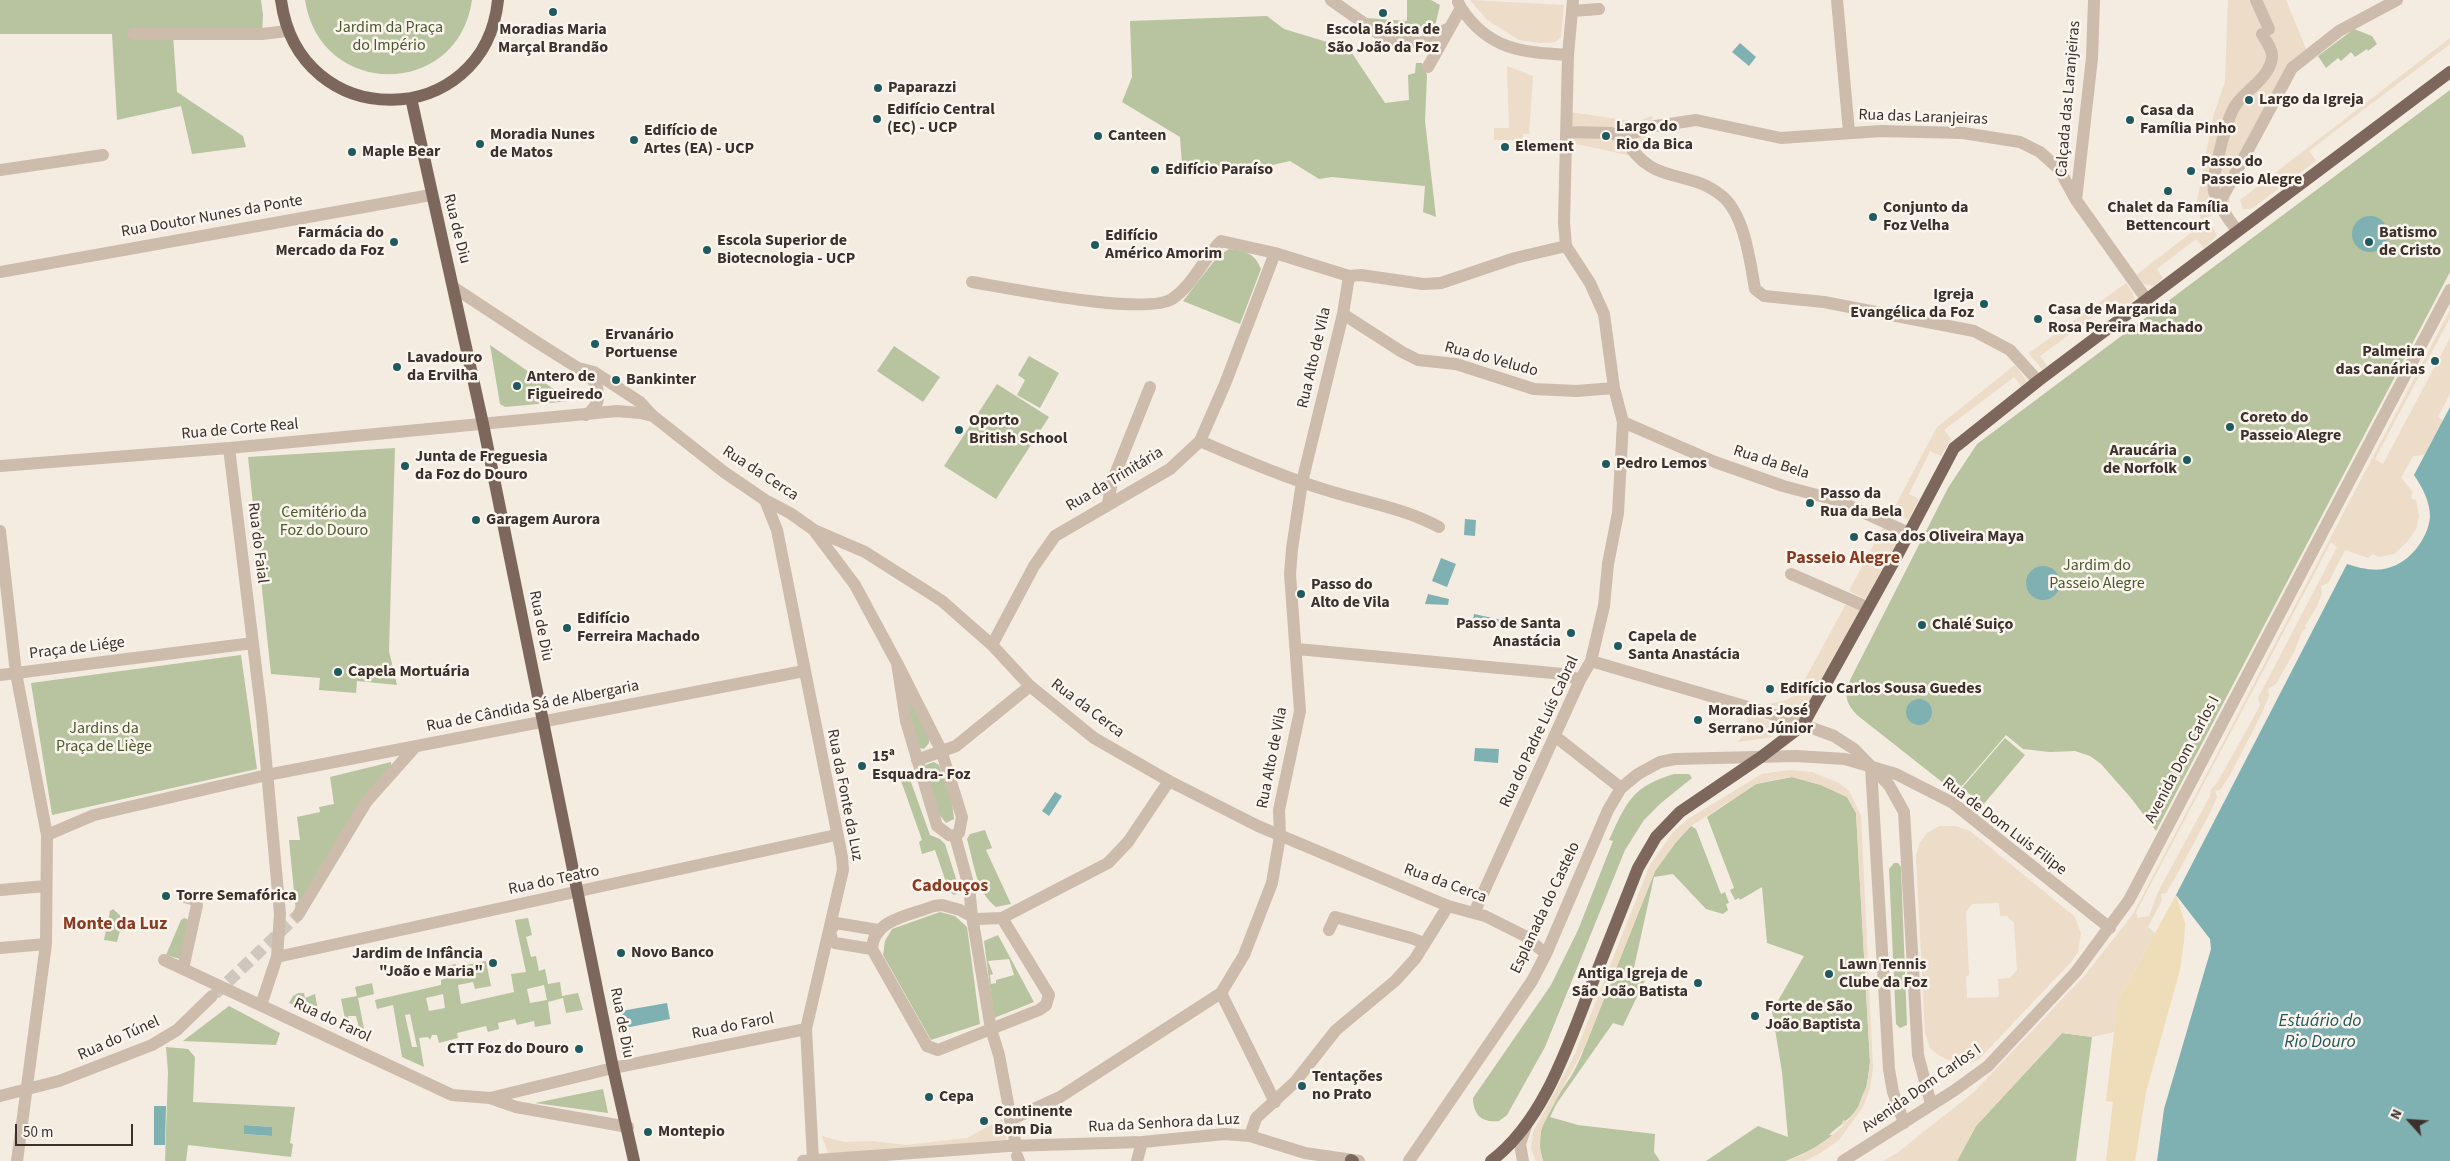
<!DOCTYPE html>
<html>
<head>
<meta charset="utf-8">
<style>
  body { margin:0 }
  #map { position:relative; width:2450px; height:1161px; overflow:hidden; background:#f4ebe1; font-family:"Source Sans 3",sans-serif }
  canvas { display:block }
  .north { position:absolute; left:2385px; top:1096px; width:50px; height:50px; -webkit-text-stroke:4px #fbf5ee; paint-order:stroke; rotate:296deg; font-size:14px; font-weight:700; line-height:20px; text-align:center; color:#3b302b }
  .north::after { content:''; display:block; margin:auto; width:18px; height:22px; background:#3b302b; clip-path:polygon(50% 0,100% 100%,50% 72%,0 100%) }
  .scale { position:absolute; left:15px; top:1124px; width:118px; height:22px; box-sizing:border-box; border:2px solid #3b302b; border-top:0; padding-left:6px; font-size:15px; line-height:18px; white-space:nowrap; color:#3b302b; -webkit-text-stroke:4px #fbf5ee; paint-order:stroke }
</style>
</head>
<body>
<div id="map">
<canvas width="2450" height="1161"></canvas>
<div class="north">N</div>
<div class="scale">50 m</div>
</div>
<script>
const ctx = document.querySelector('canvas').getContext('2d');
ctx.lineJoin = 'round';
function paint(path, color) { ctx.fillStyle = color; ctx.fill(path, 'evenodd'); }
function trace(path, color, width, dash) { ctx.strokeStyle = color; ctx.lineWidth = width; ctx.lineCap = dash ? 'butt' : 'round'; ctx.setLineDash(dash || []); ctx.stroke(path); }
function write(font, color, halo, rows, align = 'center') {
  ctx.font = font + ' "Source Sans 3",sans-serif'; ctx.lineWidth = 5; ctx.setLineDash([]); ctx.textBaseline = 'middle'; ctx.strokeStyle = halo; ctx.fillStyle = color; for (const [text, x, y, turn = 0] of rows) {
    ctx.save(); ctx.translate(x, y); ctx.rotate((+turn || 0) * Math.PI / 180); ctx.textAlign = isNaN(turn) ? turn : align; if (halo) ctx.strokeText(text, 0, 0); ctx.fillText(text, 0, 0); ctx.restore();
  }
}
paint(new Path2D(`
  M0,0h261l2,15 -1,19 -89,1 4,57 66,44 3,11 -54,7 -11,-48 -64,14 -5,-86h-112z
  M305,0h167c-14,99 -152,99 -167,0z
  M1407,0h24l9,5 -5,21 -25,12 -13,3 -31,-23 41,3z
  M1267,16l17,13 53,16 15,8 33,50 24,-3 -1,-25 7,-2 1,-10h6l5,12 -2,46 11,96 -13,-5 2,-26 -93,-9 -13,2 -29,-18 -57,13 -51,-10 -2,-27 -58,-35 10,-25 -2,-56z
  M2354,29l18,7 5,8 -9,7 -1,-2 -12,8 -4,-5 -10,9 -3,-3 -12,10 -8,-12z
  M2450,90v182l-294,559 -25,-33 -30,-34 -11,-8 -15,-5 -25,1 -27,-3 -17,-14 -50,58 -99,-78c-12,-13 -13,-21 -6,-37l97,-190 29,-44z
  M1229,249c16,2 26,4 32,20l-21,55 -57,-23 35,-45z
  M490,345l81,56 -66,6 -5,-3z
  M894,346l46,31 -17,25 -46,-31z
  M1029,356l30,17 -19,35 -23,-13 8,-15 -7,-5z
  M997,384l52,33 -53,82 -52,-33z
  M395,448l-6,203 8,34 -40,-4 -1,12 -37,-3 1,-12 -49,-4 -23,-217z
  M241,655l16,114 -205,46 -21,-132z
  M906,689l23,49v5l-5,6 -8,-2z
  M2005,738l20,17 -42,50 -21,-17z
  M391,762v11l-95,139 -7,-72h11l-3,-23 23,-5 -1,-5 15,-3 -4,-27z
  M934,762l5,3 13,37 2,17 -8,4 -8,-10 -13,-48z
  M907,771l23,64 10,4 5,5 14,44 -1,5 -4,2 -5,-4 -14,-41 -13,4 -3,-12 3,-2 -23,-65z
  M1674,774h15l3,4 -31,25 -17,17 -19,30 -80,197 -38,68 -8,6c-17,2 -26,-6 -26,-23l78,-113 27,-55 35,-89 -4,-1c18,-38 22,-53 65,-66z
  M1792,777l29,8 26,12 9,16 14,249c-2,17 -4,39 -17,52 -6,7 -16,13 -24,21h4l-20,14 -27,12h-80l52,-35 30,11 -6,-65 -10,-61 32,-55 -37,-13 -5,-56 -22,13 -1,-2 -4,2 -5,-10 4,-2 -27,-71 49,-33z
  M1691,826l5,3 25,65 4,-2 4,11 -3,1 2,6 -5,4 -17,-5 -33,-35 -19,3 -21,95 13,6 -23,48 -10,-3 -56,80 -7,14 28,8 77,9 -1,18 6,9h-117c-13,-32 14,-62 30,-88 5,-9 9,-19 13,-29l69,-173 21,-29z
  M985,830l7,18 -6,2 25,54 -15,3c-20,-15 -22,-44 -29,-68l3,-5z
  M1894,863h4l3,4 6,158 -7,3 -4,-4 -7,-155z
  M113,909l10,9 2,9 -5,4 -3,11 -13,-2 6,-29z
  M940,912l15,4 12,11 13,97 -49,16 -48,-85 2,-14 7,-12z
  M184,918l5,2 -9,39 -14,-4 15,-35z
  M528,918l4,17 -6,2 5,20 5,-1 3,15 6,-2 3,15 12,-2 2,14 16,-3 5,17 -17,3 -3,-15 -15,4 3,22 -16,3 -1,-6 -17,4 -2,-6 -17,4 1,6 -11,3 -2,-6 -29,7 1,5 -19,5 -2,-8h-5l-2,5 -2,-3 -9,1 5,29 -22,-10 -9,-52 -16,4 -2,-9 66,-15v-5l7,-3 -2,-11 10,-2v3l30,-6 5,25 -16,3 -2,-7 -15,3 3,19 53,-12 -3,-18 15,-2 -11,-52zM544,985l3,15 -17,3 -3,-14zM443,994l2,14 -16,3 -3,-13zM410,1014l7,33h-5l-7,-32z
  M998,935l36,67 -40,16 -10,-77zM1009,959l5,16 -18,5v3l-5,1 -1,-9 3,-1 -5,-13z
  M372,983l2,11 -16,4 8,41 -5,-3 -5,-20h-8l4,16 -5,-3 -6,-30 16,-3 -2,-9z
  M298,993h6l1,5 10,-4 4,22 -30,-13 4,-7z
  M229,1006l51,27 -4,12 -93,-4z
  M2062,1033l30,4 -16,124h-119l19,-35z
  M166,1047l22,2 7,8 -2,45 102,5 -5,36 3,1 -2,13 -103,-12 -2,16h-21l3,-89zM244,1125l28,2v9l-28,-2z
  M603,1089l5,24 -73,-10z`), '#b8c4a0');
paint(new Path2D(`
  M2176,895l9,28 -1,18 -4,29 -34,122 -11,69h-29l7,-59 -7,-1 11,-93 3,-11z`), '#efdcb8');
paint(new Path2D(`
  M1470,0l94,5 -3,32 -6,5 -16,1 -20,-3 -32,-20z
  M2228,0h58l24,59 -16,11 -65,127 1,4 -28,21 -6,-16 17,-89 12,-35z
  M2450,38v6l-141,107 7,10 -65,48h-8l-3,-9z
  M1507,66l26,10 -4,58h-6l-1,6h-28v-12h15z
  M1564,111l72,11 16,-6v14l-20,26 -69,-15z
  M2208,220l9,15 -7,8 -6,5 -8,-9 -39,30 6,9 -9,8 -10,-2 -8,-9z
  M2126,283l7,10 1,7 -11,9 -7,-9 -76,56 7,10 -5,3 -13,-16z
  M2450,310v8l-75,141 8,5 67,-126v56l-12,23 5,4 -19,34 -11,1 -12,22 12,14 -2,4 1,3 4,1 3,17 -3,12 -9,13 -13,12 -15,3 -6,-3 -5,4 -23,-8 -17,33 -7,3 1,7 -5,13 -12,20 1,2 -4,4 -8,20 -18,32 -8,5 1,7 -7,17 -32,62 -9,14 -6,2 2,6 -7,16 -35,65 -9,15 -5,1 1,6 -14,27 7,6 -35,64 -6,35 -22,5 -30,-4 -86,93 -19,35h-74l14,-8 77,-61 111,-117 48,-61zM2331,542l6,5 -79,151 2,7 -5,10 -38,68 -6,6 -1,7 -52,96 -9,24 -11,2 -2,-6z
  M2015,365l12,16 -6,5 -7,-9 -70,53 7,9 -10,17 -11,-5 -21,43 10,5 -11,21 -16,-8 45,-85z
  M1883,527l18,9 -33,64 -19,-9z
  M1847,602l15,8 -52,93 -8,4 -13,2 -21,-5 19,-4 10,-6z
  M1741,711l31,11 3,7 -3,8 -34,5 10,-14 -1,-11z
  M1789,770l23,2 27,11 10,8 12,25 12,252 -3,20 -7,19 -24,33 -17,12 -17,9h-19l15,-6 23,-13 19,-16 -1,-4 2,-2 3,2 11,-15 4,-11 5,-11 3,-23 -14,-249 -9,-16 -26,-12 -29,-8 -24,4 -12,3 -65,42 -15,16 -21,29 -69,173 -45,85 -1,18 3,14h-7l-5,-12 2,-17 42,-78 75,-189 23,-33 15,-13 74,-45z
  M1940,826h15l15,5 104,85 7,17 -3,19 -6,9 -93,98 -9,4h-15l-15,-7 -10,-8 -5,-15 -9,-177 4,-14 8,-10zM1999,903l1,13h7l7,7 3,47 -7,8 -12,1 1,18 -32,1 -1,-22 3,-1 -3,-63 6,-8z
  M1002,1119l6,27 -178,12 -8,-22 22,6 28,-1 34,4 61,-7z`), '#ecdcc8');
paint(new Path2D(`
  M1740,43l16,14 -7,9 -17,-14z
  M2352 234a18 18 0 1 1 36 0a18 18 0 1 1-36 0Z
  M2450,407v754h-293l7,-52 47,-160 -1,-10 -34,-44 171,-331c12,4 28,8 41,4 21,-5 40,-29 42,-51 0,-16 -8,-30 -16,-42z
  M1465,519l11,1 -1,16 -11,-1z
  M1441,558l15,6 -9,23 -15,-6z
  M2026 583a17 17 0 1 1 34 0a17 17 0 1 1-34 0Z
  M1428,594l21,5 -1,6 -23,-1z
  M1474,614l28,6 -2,7 -27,-7z
  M1906 712a13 13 0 1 1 26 0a13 13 0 1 1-26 0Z
  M1475,748l24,1 -1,14 -24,-2z
  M1055,792l7,4 -13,20 -7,-5z
  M667,1003l3,16 -45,9 -4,-17z
  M154,1106h12l-1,39h-11z
  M244,1125l28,2v9l-28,-2z`), '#7fb0b2');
trace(new Path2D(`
  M215,994l83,-79`), '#cfc6bd', 12, [12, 6]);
trace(new Path2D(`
  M1331,0l61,43 31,-1 24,-13
  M1837,0l12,132
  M2256,0l13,29
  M1461,8c28,42 60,44 107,47
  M1572,11l27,-2
  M133,34h129l25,-3
  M1428,67l33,-59 -3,-6
  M1566,132l45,1 13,4
  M1624,137l25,-10 47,-7 85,18 100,-7 82,2 57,9 20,10 19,17 17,31 71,100
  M1624,137c28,51 63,30 98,59 23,19 28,66 33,93l9,7 60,6 150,29 36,19 28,31
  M0,170l103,-15
  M2076,200l16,-142 2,-58
  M2219,204l73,-136 47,-37 58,-31
  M2237,230c-10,-12 -18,-24 -23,-39 -3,-13 13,-73 21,-85 10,-16 34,-27 37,-48 1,-9 -6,-17 -10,-24
  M0,272l431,-77
  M972,282c36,6 173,34 200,17 22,-15 31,-40 49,-58l54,12 74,23 12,-1 62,9 18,-1 74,-25 51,-12
  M453,287l82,54 43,27 16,4 46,30 13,14 71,56 41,28 25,13 24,17 51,22 77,49 50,44 38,41 64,52 75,43 89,45 190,80 37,10 40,20 21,18
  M1343,314l59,38 16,8 38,4 78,25 43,2 37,-3
  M584,372c17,12 20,31 2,43
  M1623,422l92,40 68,24 53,14 73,33
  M1200,441c41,18 83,36 126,49 38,12 78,18 113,37
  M229,448l33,269 18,197 -3,43 -16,48
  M0,466l229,-18 388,-37 23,2 13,3
  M765,500l12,30 65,327 1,13 -37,159 7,130
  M1108,503l4,-21 38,-95
  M0,531l16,142 31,162 -1,109 -29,217
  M815,532l40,53 42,78
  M1791,574l76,33
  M992,645l42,-79 21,-30 115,-67 30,-28 25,-57 50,-131
  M1297,649l266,25 17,6
  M1591,661l191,56 52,19 20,13 35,36 15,27 14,243 13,49
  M897,663l44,87 21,67 -3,16 -4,3 -6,-1 -12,-9 -31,-105z
  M0,675l253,-32
  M1556,737l65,51
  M917,760l39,-14 74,-60
  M1871,767l18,302 4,23 11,31
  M47,835l47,-20 173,-40 537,-104
  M955,836l14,51 3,29 19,113 8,26 17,91
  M0,890l46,-4
  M942,905l18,5 17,9 25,-1 47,77 -3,10 -7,5 -101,40 -11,-4 -55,-97c1,-30 39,-34 62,-43z
  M1474,913l106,-233 11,-19 13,-55 4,-42 10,-51 5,-91 -9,-34 -10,-74 -14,-31 -24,-37 -2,-23 4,-168 5,-55
  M298,915l69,-114 49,-55
  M1002,918l106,-55 20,-21 41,-61
  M1329,930l6,-13 76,21 13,5
  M0,948l46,-4
  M872,949l-37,-6 -3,-3 -2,-9 6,-8 42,7
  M277,957l559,-122
  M164,960l288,135 38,3 26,9 112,20
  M183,969l14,-64 -2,-5 -10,-3
  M1221,993l54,109
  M0,1096l59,-15 93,-36 25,-15 35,-34
  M490,1098l123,-30 193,-39
  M1010,1120l50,-23 161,-104 23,-38 28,-72 8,-47 -1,-26 21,-99 -10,-137 2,-25 10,-67 41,-168 6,-38
  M1250,1136l6,-18 39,-36 41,-52 59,-49 20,-22 33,-53
  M1017,1156l2,5
  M803,1161l205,-15 134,-4 83,-8 25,2 55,17 54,8
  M1137,1161l5,-19
  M1409,1161l123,-180 14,-27 62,-144 13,-22 17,-14 22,-12 15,-3 121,-3 49,3 51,15 57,29 157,125
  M1523,1161l-3,-17 6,-18
  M1843,1161l112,-71 33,-24 88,-94 53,-72 321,-610`), '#cdbbac', 12);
trace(new Path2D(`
  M281,0c18,135 204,131 217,0
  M411,98l72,326 130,644 21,93
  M1351,1160l2,1
  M1491,1161c52,-39 76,-113 99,-172 16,-40 32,-81 48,-121l18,-31 24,-25 81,-55 42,-32 95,-171 56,-106 84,-67 412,-309`), '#7d675c', 12);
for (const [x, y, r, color] of [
  [553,12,5,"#1f5a5e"],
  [1383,13,5,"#1f5a5e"],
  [878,88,5,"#1f5a5e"],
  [2249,100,5,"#1f5a5e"],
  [877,119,5,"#1f5a5e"],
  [2130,120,5,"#1f5a5e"],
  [1098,136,5,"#1f5a5e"],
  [1606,136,5,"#1f5a5e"],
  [634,140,5,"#1f5a5e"],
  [480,144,5,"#1f5a5e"],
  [1505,147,5,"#1f5a5e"],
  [352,152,5,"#1f5a5e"],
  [1155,170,5,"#1f5a5e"],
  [2191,171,5,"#1f5a5e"],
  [2168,191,5,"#1f5a5e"],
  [1873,217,5,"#1f5a5e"],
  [394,242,5,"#1f5a5e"],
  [2369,242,5,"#1f5a5e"],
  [1095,245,5,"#1f5a5e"],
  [707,250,5,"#1f5a5e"],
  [1984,304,5,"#1f5a5e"],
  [2038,319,5,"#1f5a5e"],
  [595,344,5,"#1f5a5e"],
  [2435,361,5,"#1f5a5e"],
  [397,367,5,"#1f5a5e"],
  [616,380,5,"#1f5a5e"],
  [517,386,5,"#1f5a5e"],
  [2230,427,5,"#1f5a5e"],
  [959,430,5,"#1f5a5e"],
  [2187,460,5,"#1f5a5e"],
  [1606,464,5,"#1f5a5e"],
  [405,466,5,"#1f5a5e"],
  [1810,503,5,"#1f5a5e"],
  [476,520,5,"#1f5a5e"],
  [1854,537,5,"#1f5a5e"],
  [1301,594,5,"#1f5a5e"],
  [1922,625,5,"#1f5a5e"],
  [567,628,5,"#1f5a5e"],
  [1571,633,5,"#1f5a5e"],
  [1618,646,5,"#1f5a5e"],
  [338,672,5,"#1f5a5e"],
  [1770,689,5,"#1f5a5e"],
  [1698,720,5,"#1f5a5e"],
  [862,766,5,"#1f5a5e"],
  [166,896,5,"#1f5a5e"],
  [621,953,5,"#1f5a5e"],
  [493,963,5,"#1f5a5e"],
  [1829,974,5,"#1f5a5e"],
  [1698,983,5,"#1f5a5e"],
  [1755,1016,5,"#1f5a5e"],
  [579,1049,5,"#1f5a5e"],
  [1302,1086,5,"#1f5a5e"],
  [929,1097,5,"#1f5a5e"],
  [984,1121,5,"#1f5a5e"],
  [648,1132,5,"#1f5a5e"]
]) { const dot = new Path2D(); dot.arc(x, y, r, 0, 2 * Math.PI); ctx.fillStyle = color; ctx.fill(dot); trace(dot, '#fbf5ee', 2); }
write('16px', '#4a5a2e', '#fbf5ee', [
  ["Jardim da Praça",389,28],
  ["do Império",389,46],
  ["Cemitério da",324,513],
  ["Foz do Douro",324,531],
  ["Jardim do",2097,566],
  ["Passeio Alegre",2097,584],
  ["Jardins da",104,729],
  ["Praça de Liège",104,747]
]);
write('bold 16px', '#3b302b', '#fbf5ee', [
  ["Moradias Maria",553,30,"center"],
  ["Marçal Brandão",553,48,"center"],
  ["Escola Básica de",1383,30,"center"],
  ["São João da Foz",1383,48,"center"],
  ["Paparazzi",888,88],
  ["Largo da Igreja",2259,100],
  ["Edifício Central",887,110],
  ["(EC) - UCP",887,128],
  ["Casa da",2140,111],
  ["Família Pinho",2140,129],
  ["Largo do",1616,127],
  ["Rio da Bica",1616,145],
  ["Edifício de",644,131],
  ["Artes (EA) - UCP",644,149],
  ["Moradia Nunes",490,135],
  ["de Matos",490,153],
  ["Canteen",1108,136],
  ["Element",1515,147],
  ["Maple Bear",362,152],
  ["Passo do",2201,162],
  ["Passeio Alegre",2201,180],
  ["Edifício Paraíso",1165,170],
  ["Conjunto da",1883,208],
  ["Foz Velha",1883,226],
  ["Chalet da Família",2168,208,"center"],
  ["Bettencourt",2168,226,"center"],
  ["Farmácia do",384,233,"right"],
  ["Mercado da Foz",384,251,"right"],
  ["Batismo",2379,233],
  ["de Cristo",2379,251],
  ["Edifício",1105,236],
  ["Américo Amorim",1105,254],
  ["Escola Superior de",717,241],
  ["Biotecnologia - UCP",717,259],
  ["Igreja",1974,295,"right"],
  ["Evangélica da Foz",1974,313,"right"],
  ["Casa de Margarida",2048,310],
  ["Rosa Pereira Machado",2048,328],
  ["Ervanário",605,335],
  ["Portuense",605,353],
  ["Palmeira",2425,352,"right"],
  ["das Canárias",2425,370,"right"],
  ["Lavadouro",407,358],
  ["da Ervilha",407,376],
  ["Antero de",527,377],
  ["Figueiredo",527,395],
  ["Bankinter",626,380],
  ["Coreto do",2240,418],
  ["Passeio Alegre",2240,436],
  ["Oporto",969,421],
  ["British School",969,439],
  ["Araucária",2177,451,"right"],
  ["de Norfolk",2177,469,"right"],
  ["Junta de Freguesia",415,457],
  ["da Foz do Douro",415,475],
  ["Pedro Lemos",1616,464],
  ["Passo da",1820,494],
  ["Rua da Bela",1820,512],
  ["Garagem Aurora",486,520],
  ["Casa dos Oliveira Maya",1864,537],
  ["Passo do",1311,585],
  ["Alto de Vila",1311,603],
  ["Edifício",577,619],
  ["Ferreira Machado",577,637],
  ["Passo de Santa",1561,624,"right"],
  ["Anastácia",1561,642,"right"],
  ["Chalé Suiço",1932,625],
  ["Capela de",1628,637],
  ["Santa Anastácia",1628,655],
  ["Capela Mortuária",348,672],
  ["Edifício Carlos Sousa Guedes",1780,689],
  ["Moradias José",1708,711],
  ["Serrano Júnior",1708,729],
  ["15ª",872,757],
  ["Esquadra- Foz",872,775],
  ["Torre Semafórica",176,896],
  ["Novo Banco",631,953],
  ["Jardim de Infância",483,954,"right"],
  ["\"João e Maria\"",483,972,"right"],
  ["Lawn Tennis",1839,965],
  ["Clube da Foz",1839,983],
  ["Antiga Igreja de",1688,974,"right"],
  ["São João Batista",1688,992,"right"],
  ["Forte de São",1765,1007],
  ["João Baptista",1765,1025],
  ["CTT Foz do Douro",569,1049,"right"],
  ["Tentações",1312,1077],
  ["no Prato",1312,1095],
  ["Cepa",939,1097],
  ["Continente",994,1112],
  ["Bom Dia",994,1130],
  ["Montepio",658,1132]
], 'left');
write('16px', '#3b302b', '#fbf5ee', [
  ["Calçada das Laranjeiras",2069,99,-85],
  ["Rua das Laranjeiras",1923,118,2],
  ["Rua Doutor Nunes da Ponte",212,217,-10],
  ["Rua de Diu",456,229,76],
  ["Rua Alto de Vila",1315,358,-77],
  ["Rua do Veludo",1491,360,15],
  ["Rua de Corte Real",240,430,-5],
  ["Rua da Bela",1771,463,18],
  ["Rua da Cerca",760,474,33],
  ["Rua da Trinitária",1115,480,-31],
  ["Rua do Faial",257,543,83],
  ["Rua de Diu",540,626,79],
  ["Praça de Liége",77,649,-7],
  ["Rua de Cândida Sá de Albergaria",533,707,-11],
  ["Rua da Cerca",1087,709,37],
  ["Rua do Padre Luís Cabral",1540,732,-65],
  ["Rua Alto de Vila",1273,758,-79],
  ["Avenida Dom Carlos I",2183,760,-62],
  ["Rua da Fonte da Luz",844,795,79],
  ["Rua de Dom Luis Filipe",2004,827,37],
  ["Rua do Teatro",554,881,-12],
  ["Rua da Cerca",1445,884,20],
  ["Esplanada do Castelo",1546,908,-65],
  ["Rua do Farol",332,1021,25],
  ["Rua de Diu",621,1023,79],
  ["Rua do Farol",733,1027,-11],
  ["Rua do Túnel",119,1039,-24],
  ["Avenida Dom Carlos I",1922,1089,-35],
  ["Rua da Senhora da Luz",1164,1124,-3]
]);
write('bold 18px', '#8c3b22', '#fbf5ee', [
  ["Passeio Alegre",1843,559],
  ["Cadouços",950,887],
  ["Monte da Luz",115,925]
]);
write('italic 18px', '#1f5a5e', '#fbf5ee', [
  ["Estuário do",2320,1022],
  ["Rio Douro",2320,1043]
]);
</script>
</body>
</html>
